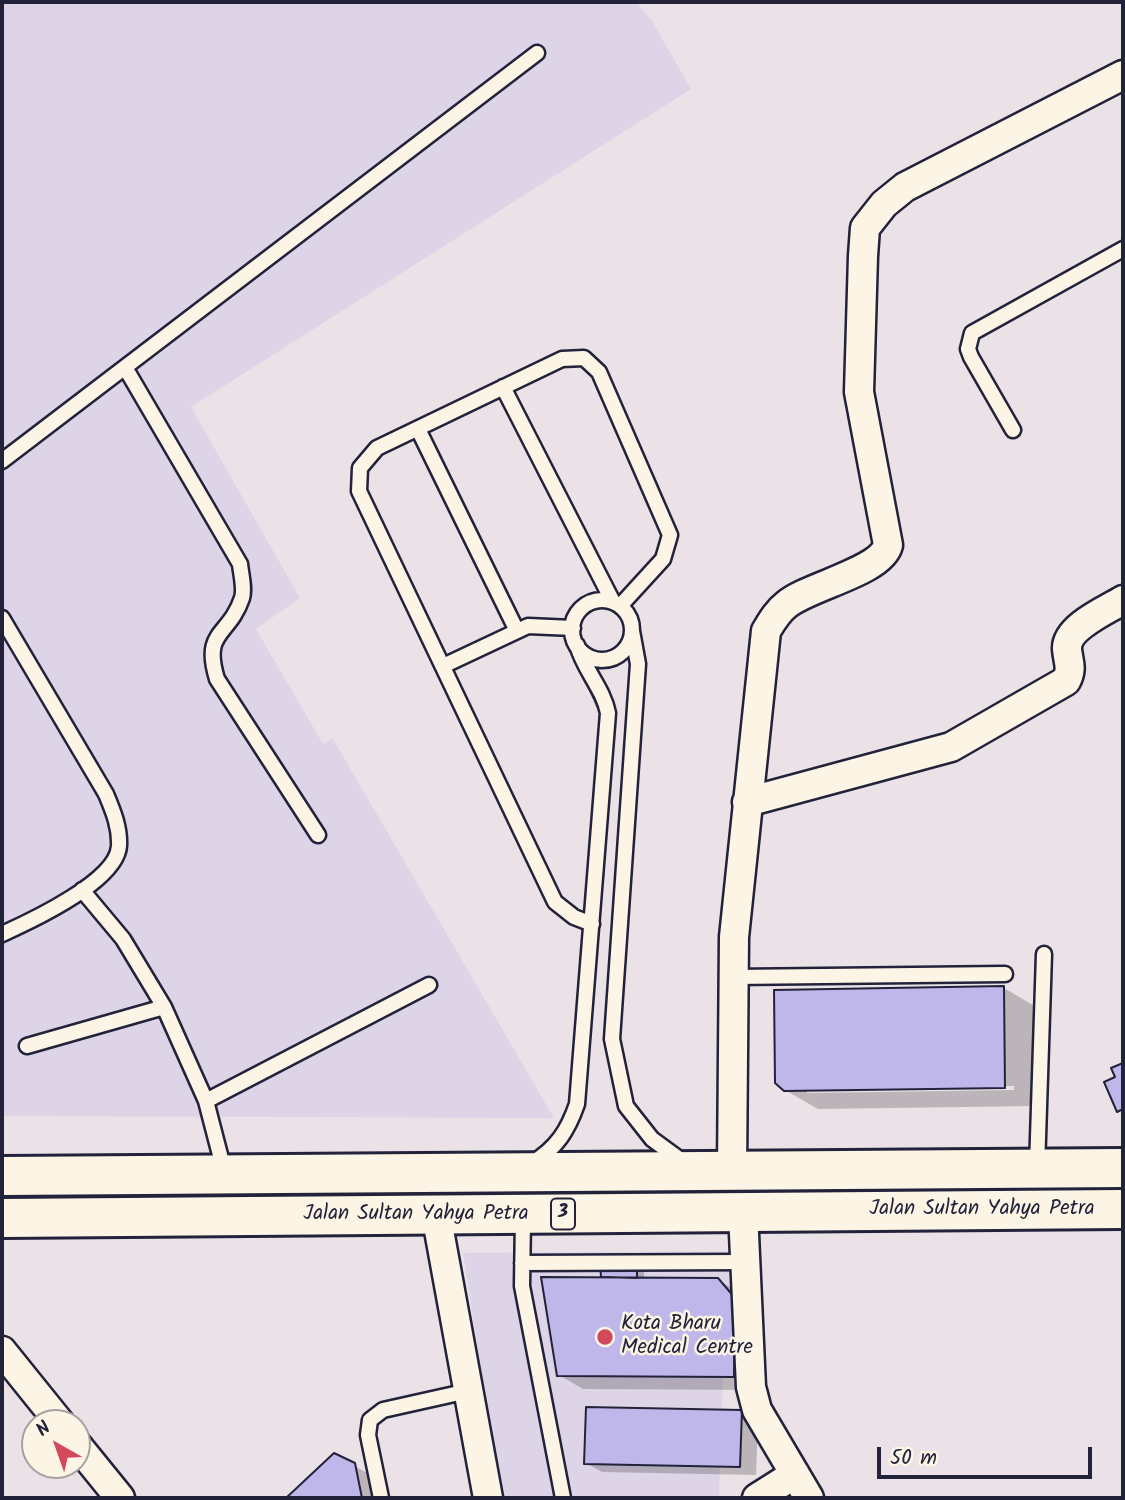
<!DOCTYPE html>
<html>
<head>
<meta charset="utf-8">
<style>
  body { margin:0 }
  #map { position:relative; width:1125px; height:1500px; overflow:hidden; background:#eae2e6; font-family:Kalam,sans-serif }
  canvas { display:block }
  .frame { position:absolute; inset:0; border:4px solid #22223b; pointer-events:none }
  .north { position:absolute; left:21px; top:1409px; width:70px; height:70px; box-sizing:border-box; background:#fcf5e5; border:2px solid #a5a1a1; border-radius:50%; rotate:320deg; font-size:19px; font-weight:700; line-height:28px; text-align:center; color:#22223b }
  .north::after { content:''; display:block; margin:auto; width:24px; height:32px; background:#d1495b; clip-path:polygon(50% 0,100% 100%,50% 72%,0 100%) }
  .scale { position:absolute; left:877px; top:1447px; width:215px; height:32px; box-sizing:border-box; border:4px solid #22223b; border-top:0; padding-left:9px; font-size:21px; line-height:24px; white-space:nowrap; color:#22223b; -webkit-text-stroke:5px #fcf5e5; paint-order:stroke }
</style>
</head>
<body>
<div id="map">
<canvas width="1125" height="1500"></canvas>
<div class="frame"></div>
<div class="north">N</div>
<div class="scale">50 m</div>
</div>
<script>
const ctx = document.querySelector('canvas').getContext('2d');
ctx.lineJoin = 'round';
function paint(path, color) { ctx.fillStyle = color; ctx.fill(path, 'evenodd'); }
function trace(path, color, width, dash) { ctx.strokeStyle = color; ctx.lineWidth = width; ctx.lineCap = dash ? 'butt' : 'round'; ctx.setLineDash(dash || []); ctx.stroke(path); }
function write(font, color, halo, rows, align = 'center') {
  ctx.font = font + ' Kalam,sans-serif'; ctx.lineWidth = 5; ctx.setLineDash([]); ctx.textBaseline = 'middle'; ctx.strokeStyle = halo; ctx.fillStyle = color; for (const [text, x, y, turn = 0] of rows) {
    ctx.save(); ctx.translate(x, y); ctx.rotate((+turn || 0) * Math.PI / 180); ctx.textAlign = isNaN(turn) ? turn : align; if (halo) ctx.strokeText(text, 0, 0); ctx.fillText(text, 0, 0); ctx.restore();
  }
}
paint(new Path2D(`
  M2,2h634l16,19 39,68 -500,318 109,191 -44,31 67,115 10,-5 221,379 -552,-2z
  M737,1251l-3,126h-11l-4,121h-218l-38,-245z`), '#ddd5e7');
paint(new Path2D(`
  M1004,988l32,19v99l-218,3 -33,-19zM1014,1086v4l-207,3v-4z
  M602,1264l42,5v10l74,1 25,15 15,95 -175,-1 -24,-14 48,-96 -5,-3z
  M741,1411l17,10 -2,54 -154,-3 -16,-9z
  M334,1455l37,20 5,23h-87z`), '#0003');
const building = new Path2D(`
  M1004,986l1,102 -221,3 -9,-8 -1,-93z
  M1123,1063v46l-6,3 -13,-30 11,-5 -4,-9z
  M637,1262v16l-36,-1 -1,-14z
  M541,1277l177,1 17,20 -1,79 -177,-1z
  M586,1407l156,3 -2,57 -156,-3z
  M334,1453l21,10 7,35h-76z`);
paint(building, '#bfb7e9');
trace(building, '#22223b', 2);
const service = new Path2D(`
  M126,369l114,195c1,10 5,25 2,34 -13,39 -40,32 -25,81l101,156
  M503,387l110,215
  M418,429l98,200
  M1013,430l-42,-73 -3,-8 4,-16 151,-84
  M2,461l535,-408
  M572 630a30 30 0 1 1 60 0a30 30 0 1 1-60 0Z
  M2,618l104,176c7,17 14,33 13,52 -2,35 -88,75 -117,88
  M632,631l6,33 -26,375 14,67 26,33 30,22
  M443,666l85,-40 45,2
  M82,890l41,49 41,68
  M592,924l-18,-7 -19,-15 -196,-411 1,-23 17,-20 185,-89 22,-1 15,14 71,163 -7,24 -43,47
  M733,977l272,-3
  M27,1046l137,-39 42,94 19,73
  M206,1101l223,-116
  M532,1163c25,-15 36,-33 45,-59l31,-391c-5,-25 -24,-43 -31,-68
  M1037,1168l7,-214
  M523,1217l-1,69 41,212
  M522,1263l223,-1
  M381,1498l-13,-63 2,-15 13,-10 85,-19`);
const minor = new Path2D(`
  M747,802l204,-55 115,-66c7,-13 2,-19 1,-32 -1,-22 40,-39 56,-49
  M732,1171l2,-234 32,-306c6,-10 11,-19 20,-26 22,-19 95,-33 102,-60l-29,-153 4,-136 2,-28 19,-24 21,-17 218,-112
  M743,1212l8,175 6,23 52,88
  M436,1214l52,284
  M2,1351l58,72
  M77,1445l43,53
  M757,1498l38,-24`);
const trunk = new Path2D(`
  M2,1176l1121,-8
  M2,1218l1121,-9`);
trace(service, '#22223b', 19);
trace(minor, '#22223b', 33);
trace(trunk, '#22223b', 44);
trace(service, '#fcf5e5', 14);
trace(minor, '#fcf5e5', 28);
trace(trunk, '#fcf5e5', 38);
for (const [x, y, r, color] of [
  [605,1337,9,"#d1495b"]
]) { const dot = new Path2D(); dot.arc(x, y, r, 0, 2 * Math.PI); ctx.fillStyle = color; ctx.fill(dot); trace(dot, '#fcf5e5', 2.5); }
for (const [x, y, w] of [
  [563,1214,24]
]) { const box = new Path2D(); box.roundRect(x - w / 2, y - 15.5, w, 31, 5); ctx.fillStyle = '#fcf5e5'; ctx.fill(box); trace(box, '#22223b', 2); }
write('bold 19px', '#22223b', null, [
  ["3",563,1214]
]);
write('21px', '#22223b', '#fcf5e5', [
  ["Jalan Sultan Yahya Petra",982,1210],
  ["Jalan Sultan Yahya Petra",416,1215]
]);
write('21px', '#22223b', '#fcf5e5', [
  ["Kota Bharu",621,1325],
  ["Medical Centre",621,1349]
], 'left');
</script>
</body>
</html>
